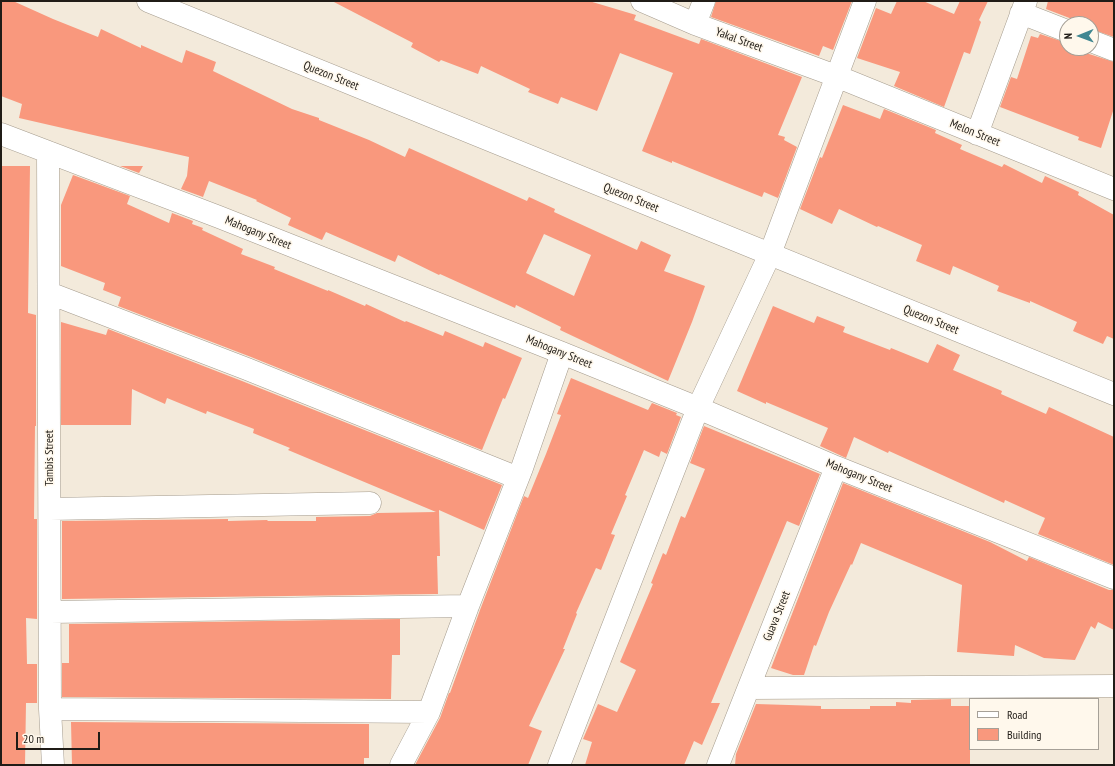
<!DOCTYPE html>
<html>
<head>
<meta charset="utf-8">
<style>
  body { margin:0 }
  #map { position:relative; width:1115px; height:766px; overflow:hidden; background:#f3eadb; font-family:"PT Sans Narrow",sans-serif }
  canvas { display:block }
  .frame { position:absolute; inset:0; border:2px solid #201c17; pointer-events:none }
  .legend { position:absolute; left:969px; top:698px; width:130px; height:52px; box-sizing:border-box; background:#fff8ec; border:1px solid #a6a097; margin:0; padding:5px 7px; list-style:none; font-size:12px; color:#201c17 }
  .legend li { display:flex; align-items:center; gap:8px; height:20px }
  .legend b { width:20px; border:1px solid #a6a097 }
  .north { position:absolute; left:1059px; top:16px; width:40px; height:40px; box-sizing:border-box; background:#fff8ec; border:1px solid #a6a097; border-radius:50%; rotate:269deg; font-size:11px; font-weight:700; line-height:16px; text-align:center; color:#201c17 }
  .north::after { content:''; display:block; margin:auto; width:14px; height:18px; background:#418791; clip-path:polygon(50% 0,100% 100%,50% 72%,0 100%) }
  .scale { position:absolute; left:16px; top:732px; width:84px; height:18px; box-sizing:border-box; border:2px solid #201c17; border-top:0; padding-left:5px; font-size:12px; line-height:14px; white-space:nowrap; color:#201c17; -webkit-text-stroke:3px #fff8ec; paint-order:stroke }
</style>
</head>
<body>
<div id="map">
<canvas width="1115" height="766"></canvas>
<div class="frame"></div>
<ul class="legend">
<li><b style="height:5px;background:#fff"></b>Road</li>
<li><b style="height:11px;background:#f9987d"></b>Building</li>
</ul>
<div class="north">N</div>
<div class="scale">20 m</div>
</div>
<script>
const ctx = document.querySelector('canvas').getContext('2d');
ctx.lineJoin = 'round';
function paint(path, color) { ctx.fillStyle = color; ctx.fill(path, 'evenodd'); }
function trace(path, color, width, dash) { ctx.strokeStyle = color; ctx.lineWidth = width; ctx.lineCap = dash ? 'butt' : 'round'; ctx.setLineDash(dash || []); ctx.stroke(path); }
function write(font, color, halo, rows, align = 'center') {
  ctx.font = font + ' "PT Sans Narrow",sans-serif'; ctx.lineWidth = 3; ctx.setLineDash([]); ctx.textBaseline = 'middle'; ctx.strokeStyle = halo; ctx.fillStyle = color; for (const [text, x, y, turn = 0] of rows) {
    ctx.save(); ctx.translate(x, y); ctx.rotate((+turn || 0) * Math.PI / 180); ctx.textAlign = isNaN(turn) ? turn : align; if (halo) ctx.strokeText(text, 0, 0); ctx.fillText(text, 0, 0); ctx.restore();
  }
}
paint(new Path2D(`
  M1,1h12l40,18 45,18 3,-8 40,19v-3l41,18 4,-13 30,12 -3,9 79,38 27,9v2l50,20 36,17 4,-9 118,53 2,-4 26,12 -1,3 83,38 4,-9 30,14 -7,16 41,15 -13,36 -24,59 -108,-51 1,-3 -45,-22 -1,3 -75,-34 -1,1 -41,-20 -3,7 -69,-30 -4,8 -34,-15 3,-7 -35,-17 1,-1 -48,-19 -6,16 -22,-8 6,-13 2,-19 -170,-39 3,-14 -21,-8zM544,234l47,21 -17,41 -48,-23z
  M332,1h257l47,14 -2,5 65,24 2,-5 101,38 -24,58 7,2 -1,3 13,7 -19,51 -14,-6 -2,5 -90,-36v2l-30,-12 31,-78 -53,-20 -23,58 -36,-14 -3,7 -30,-12 2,-3 -49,-23 -3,8 -37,-14 -2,2 -28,-15 2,-4z
  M716,1h136l-19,49 -10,-4 -4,10 -108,-39z
  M897,1h26l31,13 6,-13h28l-9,19 2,2 -11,32 -6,-2 -20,55 -50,-21 6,-14 -43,-14 19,-50 15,6z
  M1048,1h66v36l-23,-8v-5h-14l-5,-5 -26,-10z
  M1040,34l27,9v5h14l5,5 28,9v46l-13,40 -23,-8 1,-3 -79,-30 11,-30 6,2 14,-43 7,2z
  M843,105l37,14 4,-10 52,21 -1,3 27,12 -2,4 42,18 2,-3 38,19 3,-7 34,16 -1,3 36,20v124l-7,-3 -4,8 -30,-13 4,-9 -47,-21v2l-33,-12 2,-5 -46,-20 -3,9 -34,-14 6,-16 -44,-19 -1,1 -38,-18 -7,15 -32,-15 20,-52 2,1z
  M1,166h29l-2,147 8,2v111h-1l-1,93h3v100l-11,-1 1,46h10v39h-11l-1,62h-24z
  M120,166h23l-4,7z
  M73,175l57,21 -3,8 42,19 3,-10 21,8 -1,3 11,4 -1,2 41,19 -2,5 34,13 -1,2 54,22v-1l37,16 1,-2 39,18 1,-1 37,15 2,-5 38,16 2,-5 37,16 -17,41 -2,-1 -21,52 -231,-93 -133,-51 3,-9 -18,-7 2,-7 -44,-17v-61z
  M773,306l41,17 3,-7 28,11 -2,5 47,18 1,-2 37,15 9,-19 23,11 -7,15 49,21 -1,3 45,20 3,-7 65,30v128l-76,-31 7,-16 -40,-18 -1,3 -115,-52 -1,2 -34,-16 -8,21 -26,-12 8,-18 -62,-26v2l-29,-13z
  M61,322l45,13 2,-6 134,52 260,104 -18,45 -45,-20 1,46h-3l1,38 -376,5v-78l166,-2v2l39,-1 1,1h48v-4l54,-1 7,-3 59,-1 -148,-62 2,-2 -37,-15 1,-4 -47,-18 -1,3 -39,-16 -2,6 -33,-15 -1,36h-70z
  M571,378l77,32 4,-7 25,10 -1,2 5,2 -14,37 -6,-3 -2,6 -15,-7 -19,45 2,1 -16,38 4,1 -14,35 -5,-2 -20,45 1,1 -14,35h2l-36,77 13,5 -14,34h-113l25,-47 9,-25h1l30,-83 44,-114 4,2 18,-44 15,-39 -4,-1z
  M704,426l116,48 -21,52 -12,-5 -76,182h9l-18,42 -8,-4 -10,24h-99l7,-23 -9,-3 15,-35 19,8 19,-42 -16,-8 33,-78 -2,-1 12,-30 3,2 15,-39 4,2 20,-49 -15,-6z
  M843,483l147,59 37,19 2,-4 80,33h5v40l-16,-8 -3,7 -4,-3 -16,34 -31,-2 -29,-13 -1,11 -57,-4 5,-67 -101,-42 -9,22 -1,-1 -22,48 -13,34 -2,-1 -10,30h-11l-22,-7z
  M400,619v36h-8l-1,44 -329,-2v-34h7v-39z
  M951,699v7h19v59h-235l1,-11 20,-50 65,2v3h49v-3h26v-4l15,1v-3z
  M71,722l298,2v34h-5v7h-292z`), '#f9987d');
const minor = new Path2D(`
  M148,1l966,393
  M642,1l53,23 141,52 278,113
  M1021,13l46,18
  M695,24l9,-23
  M1091,41l23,9
  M1,134l218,83 343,136 136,55 138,59 278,111
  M977,134l49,-133
  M48,152l2,557 3,56
  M49,293l198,76 271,109
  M50,509l320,-6
  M50,612l418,-6
  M749,688l365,-2
  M50,709l379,3
  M401,765l28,-53 39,-106 54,-138 40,-115
  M559,765l139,-357 72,-154 95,-253
  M718,765l118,-298`);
trace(minor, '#a59c8e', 23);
trace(minor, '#fff', 22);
write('12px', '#201c17', '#fff8ec', [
  ["Yakal Street",739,40,20],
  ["Quezon Street",331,76,22],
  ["Melon Street",975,133,22],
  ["Quezon Street",631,198,22],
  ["Mahogany Street",258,233,22],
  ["Quezon Street",931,320,22],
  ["Mahogany Street",559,352,22],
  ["Tambis Street",50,458,-90],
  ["Mahogany Street",859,476,22],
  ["Guava Street",777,616,-68]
]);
</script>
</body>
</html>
